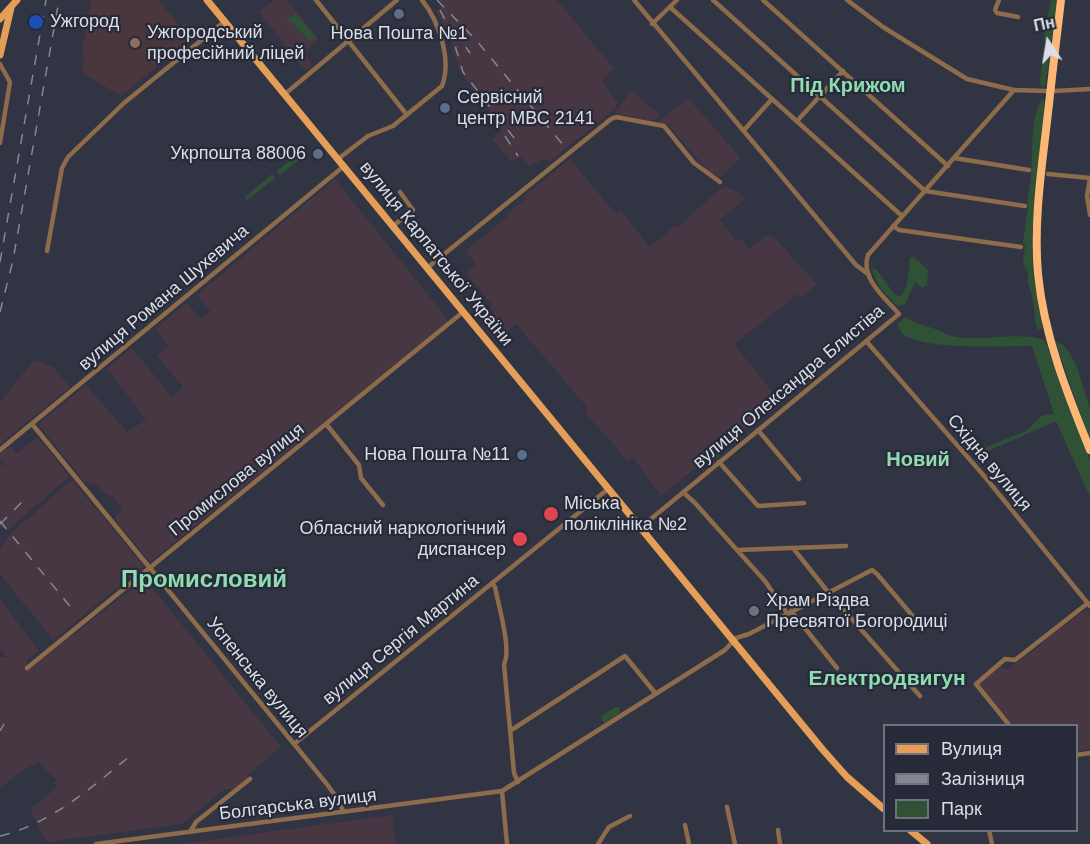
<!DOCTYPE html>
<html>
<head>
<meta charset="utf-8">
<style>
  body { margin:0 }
  #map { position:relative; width:1090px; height:844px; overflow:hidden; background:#313443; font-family:Helvetica,sans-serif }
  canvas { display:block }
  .legend { position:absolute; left:883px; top:724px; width:195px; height:108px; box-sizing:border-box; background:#272a38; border:2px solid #6f727e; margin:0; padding:8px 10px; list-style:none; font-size:18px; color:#dcdee7 }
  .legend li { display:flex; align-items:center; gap:12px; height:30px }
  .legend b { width:30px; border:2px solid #6f727e }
  .north { position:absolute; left:1018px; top:12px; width:60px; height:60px; -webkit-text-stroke:4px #272a38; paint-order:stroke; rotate:348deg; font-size:16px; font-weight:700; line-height:24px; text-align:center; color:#dcdee7 }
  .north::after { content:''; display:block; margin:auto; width:21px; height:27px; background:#dcdee7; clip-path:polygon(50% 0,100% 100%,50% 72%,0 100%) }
</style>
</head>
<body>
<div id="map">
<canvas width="1090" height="844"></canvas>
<ul class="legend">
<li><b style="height:8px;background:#e59e57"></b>Вулиця</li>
<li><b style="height:8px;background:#858894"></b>Залізниця</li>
<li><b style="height:16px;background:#2f5237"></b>Парк</li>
</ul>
<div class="north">Пн</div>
</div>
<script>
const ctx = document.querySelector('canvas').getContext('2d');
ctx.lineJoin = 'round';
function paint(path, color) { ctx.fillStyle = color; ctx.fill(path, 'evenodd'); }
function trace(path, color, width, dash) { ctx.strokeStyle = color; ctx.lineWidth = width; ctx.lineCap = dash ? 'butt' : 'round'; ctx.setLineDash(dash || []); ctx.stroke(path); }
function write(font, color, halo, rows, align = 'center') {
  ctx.font = font + ' Helvetica,sans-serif'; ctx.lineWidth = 4.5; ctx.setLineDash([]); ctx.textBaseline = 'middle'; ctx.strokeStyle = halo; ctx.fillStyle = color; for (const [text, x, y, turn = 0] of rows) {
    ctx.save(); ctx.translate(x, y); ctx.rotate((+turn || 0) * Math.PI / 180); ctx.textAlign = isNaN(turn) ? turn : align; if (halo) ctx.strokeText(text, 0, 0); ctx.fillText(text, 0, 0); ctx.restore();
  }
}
paint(new Path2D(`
  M274,0h13l31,38 -13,15 8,13 -7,5 -47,-59z
  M439,0h118l57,69 -12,11 15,22 -1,6 -67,54 -4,-4 -16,8 -8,-10 -9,6 -20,-23 9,-8 -12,-14 3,-3 -32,-43 -13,-40 -11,-20 8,-5z
  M631,90l29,25 -5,5 -5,1 -35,-8z
  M688,98l53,60 -21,19 -13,-7 -39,-46 -10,-2z
  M570,159l46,55 5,-3 29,36 26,-22 2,2 46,-42 16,9 5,5 -25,21 16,21 4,-3 9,11 16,-13h8l44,48 -16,13 -3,-3 -64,50 45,56 -48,41 -3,-3 -1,6 -5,1 -4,-7 -22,18 -2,3 5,6 -38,31 -28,-38 -5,3 -42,-47 1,-7 -71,-83 -20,17 -10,-11 10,-14 -6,-8 2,-3 -26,-32 10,-9 -10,-13 41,-34 -1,-2 19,-16 -1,-3z
  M335,179l114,142 -299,241 -36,-44 8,-8 -10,-14 -6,-2 -9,-9 -12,-3 -45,-55v-4l46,-38 41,47 19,-12 -39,-52 25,-20 40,49 11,-10 -26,-31 11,-10 -13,-18 32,-25 14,16 9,-8 -13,-16z
  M34,360l19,7 17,20 -70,57v-42z
  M37,437l32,39 -62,55 -7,-5v-63l5,5 6,-6 -6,4 -5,-6v-6l10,-8 6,8z
  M72,480l72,86 -91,74 -53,-66v-24l9,-15z
  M145,579l136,168 -34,29v4l-13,10 -9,-1 -43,35 -135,18 -16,-30 1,-4 25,-21 -3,-4 2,-4 -4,-2 -13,-15 -15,8 -24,18v-131h7l-7,-8v-50l39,52 -13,10 5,6z
  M1088,610l2,3v136l-13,3 -1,-26 -62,-1 -36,-40 22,-20 7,5 35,-26 1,-4 41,-29z
  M392,815l4,29h-215z`), '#473742');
paint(new Path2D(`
  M91,0h68l21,27 5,-4 10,12 -74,61 -40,-24 3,-12 -2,-10z`), '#4a363d');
paint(new Path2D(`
  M1051,0h6l-12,87h-4l-1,-7 5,-35 -1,-10z
  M296,14l20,24 -2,3 -2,-3 -3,2 -6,-7 -6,-3 -3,-6 -7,-5v-3l3,2z
  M1042,99l2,1v12l-12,119 1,44 9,53 -4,2 -2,-5 -4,-30 -4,-11v-11l-5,-10 2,-16 -2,-5 5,-35c-2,-12 3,-22 3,-33 2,-23 -1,-56 11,-75z
  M296,155l4,4 -20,16 -3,-4z
  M272,174l3,4 -28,22 -2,-3z
  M914,257l14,13 -1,15 -5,3 -7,-6 -10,23 -8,1 -17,-18 -9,-20 5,1 19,26 6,1 6,-11 3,-27z
  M905,317c10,7 19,8 30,12 4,1 8,4 13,6 28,9 66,-5 97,5l14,41 31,79v37l-34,-76 -77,34 -3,-4 50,-20 17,-16 11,-1 -22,-68c-29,0 -103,4 -126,-10 -4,-2 -7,-7 -9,-11z
  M1055,341l8,4 5,6 9,16 13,43v31z
  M715,446l6,8 -16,13 -6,-8z
  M616,707h3l1,6 -14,9h-3l-2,-6z`), '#2f5237');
trace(new Path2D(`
  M316,0l91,115
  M634,0l222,265 13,10
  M713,0l212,191 100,15
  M763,0l185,166
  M847,0l36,27 84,52 47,11 33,1
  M999,0l-4,10 2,3 21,4
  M670,7l232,209
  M652,24l25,-24
  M0,64l10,18 -10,61
  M1054,91l36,-2
  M285,94l112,-94
  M797,121l46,-50
  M744,130l28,-31
  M954,158l75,12
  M338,159l30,-23 25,-10 49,-40c10,-26 -3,-65 -20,-86
  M1048,174l42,4
  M1090,178l-3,18 3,19
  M393,226l20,-16 -13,-18
  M893,226l6,4 122,17
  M47,251l15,-83 6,-11 56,-54 101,-82
  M427,268l184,-149 5,-2 48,9 30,37 26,19
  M867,342l118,135 105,129
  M32,424l294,359 14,19 3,10
  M327,425l32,40 2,13 22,27
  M758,430l41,49
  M0,450l344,-284
  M719,462l39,44 46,-3
  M683,492l12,11 42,47 109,-4
  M640,528l259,-214c-14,-16 -39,-36 -31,-59l146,-165
  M793,548l35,44 92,104
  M737,550l28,31 22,32
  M492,583l3,4c3,17 17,63 9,77l10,109 4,9
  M791,611l46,57
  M27,668l436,-356
  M1010,726l-34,-42 29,-25 10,1 73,-57
  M510,731l115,-75 31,38
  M294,744l314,-255
  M1076,755l14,-2
  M502,791l5,53
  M727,807l8,37
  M685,825l4,19
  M778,830l2,14
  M989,830l3,14
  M190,832l6,-10 54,-43
  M96,844l406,-53 223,-141 11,-12 13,-4 123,-64 5,4 45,53
  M598,844l11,-17 21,-11`), '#8e6b4a', 4.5);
trace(new Path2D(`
  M207,0l616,750 24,27 37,32
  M0,19l17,-19
  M0,55l11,-47
  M910,830l17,14`), '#e59e57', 7);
trace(new Path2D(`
  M1053,68l8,-68
  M1049,104c-6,56 -16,114 -11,170 6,62 29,119 52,176`), '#fcb776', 8);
trace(new Path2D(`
  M437,0l39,40 88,106
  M440,10l10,19 13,43 55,71
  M454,31l16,22
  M505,136l13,20
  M0,262l46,-262
  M0,312l13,-52 46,-260
  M0,521l73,89
  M0,524l26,-26
  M0,731l4,-7
  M0,836c50,-12 91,-48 130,-80`), '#858894', 1.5, [10, 10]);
trace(new Path2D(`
  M1049,104l4,-36`), '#fcb776', 8);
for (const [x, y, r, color] of [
  [399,14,6,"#5c6f8a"],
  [36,22,8,"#1a4fb4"],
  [135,43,6,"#8d6e63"],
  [445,108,6,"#5c6f8a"],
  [318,154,6,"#5c6f8a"],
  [522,455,6,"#5c6f8a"],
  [551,514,8,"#e0444e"],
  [520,539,8,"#e0444e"],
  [754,611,6,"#6b7280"]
]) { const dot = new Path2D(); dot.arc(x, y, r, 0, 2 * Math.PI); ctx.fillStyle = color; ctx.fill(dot); trace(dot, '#272a38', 2); }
write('18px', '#dcdee7', '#272a38', [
  ["Ужгород",50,22],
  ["Ужгородський",147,33],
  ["професійний ліцей",147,54],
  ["Нова Пошта №1",399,34,"center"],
  ["Сервісний",457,98],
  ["центр МВС 2141",457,119],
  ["Укрпошта 88006",306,154,"right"],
  ["Нова Пошта №11",510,455,"right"],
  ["Міська",564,504],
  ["поліклініка №2",564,525],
  ["Обласний наркологічний",506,529,"right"],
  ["диспансер",506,550,"right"],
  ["Храм Різдва",766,601],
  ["Пресвятої Богородиці",766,622]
], 'left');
write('18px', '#dcdee7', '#272a38', [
  ["вулиця Карпатської України",436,254,51],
  ["вулиця Романа Шухевича",164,298,-40],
  ["вулиця Олександра Блистіва",789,387,-40],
  ["Східна вулиця",989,463,50],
  ["Промислова вулиця",237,480,-39],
  ["вулиця Сергія Мартина",401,640,-39],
  ["Успенська вулиця",257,678,51],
  ["Болгарська вулиця",298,805,-7]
]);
write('bold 20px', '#8edcaf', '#272a38', [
  ["Під Крижом",848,86],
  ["Новий",918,460]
]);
write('bold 21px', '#8edcaf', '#272a38', [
  ["Електродвигун",887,679]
]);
write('bold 24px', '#8edcaf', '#272a38', [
  ["Промисловий",204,580]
]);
</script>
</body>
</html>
